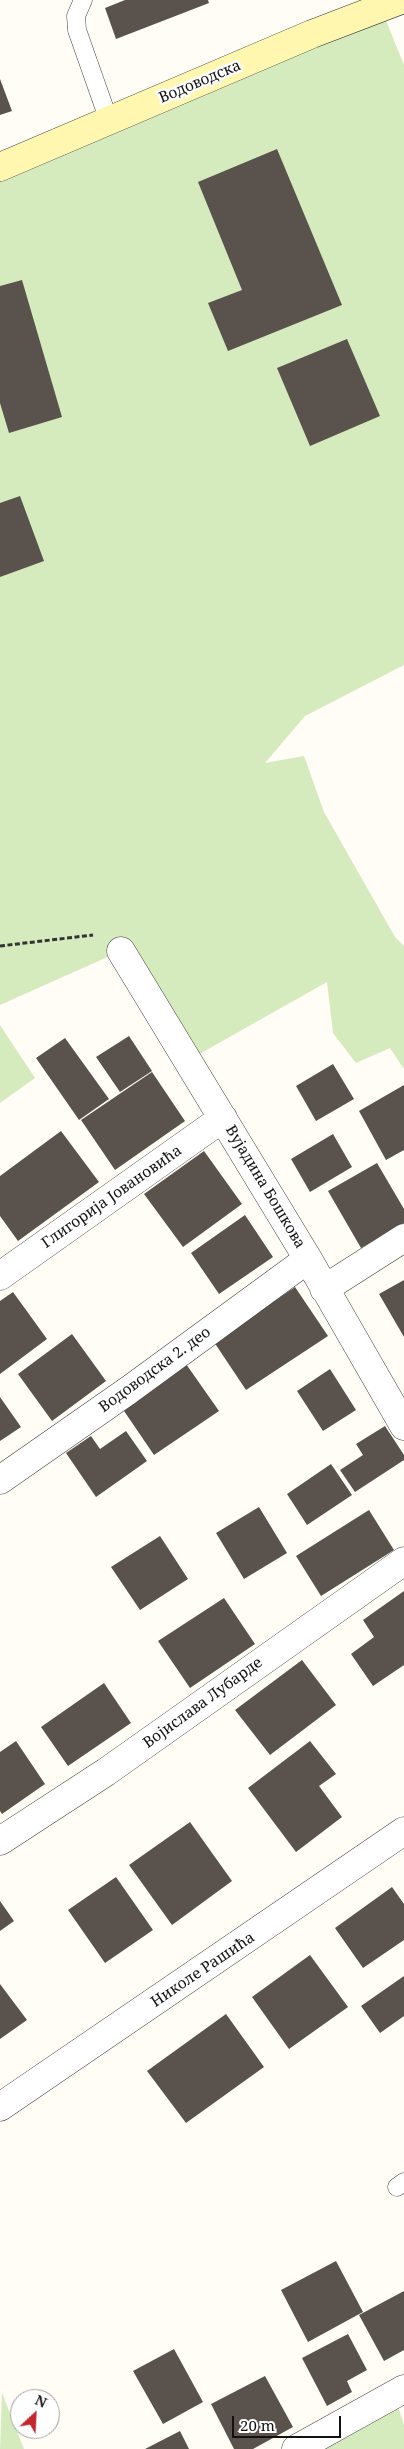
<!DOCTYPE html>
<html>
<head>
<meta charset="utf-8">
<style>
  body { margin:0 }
  #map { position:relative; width:404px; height:2449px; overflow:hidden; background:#fffdf5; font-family:"Noto Serif",serif }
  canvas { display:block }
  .north { position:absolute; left:10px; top:2389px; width:50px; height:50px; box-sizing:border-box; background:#fff; border:1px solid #a0a0a0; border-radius:50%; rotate:25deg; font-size:14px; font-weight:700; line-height:20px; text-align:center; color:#111 }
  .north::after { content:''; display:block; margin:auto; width:18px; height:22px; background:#c4262e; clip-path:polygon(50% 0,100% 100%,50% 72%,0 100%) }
  .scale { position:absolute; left:232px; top:2416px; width:109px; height:22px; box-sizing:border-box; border:2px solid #111; border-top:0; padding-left:6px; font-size:15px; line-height:18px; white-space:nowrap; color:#111; -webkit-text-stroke:4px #fff; paint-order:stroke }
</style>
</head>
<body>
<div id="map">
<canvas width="404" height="2449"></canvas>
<div class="north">N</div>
<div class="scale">20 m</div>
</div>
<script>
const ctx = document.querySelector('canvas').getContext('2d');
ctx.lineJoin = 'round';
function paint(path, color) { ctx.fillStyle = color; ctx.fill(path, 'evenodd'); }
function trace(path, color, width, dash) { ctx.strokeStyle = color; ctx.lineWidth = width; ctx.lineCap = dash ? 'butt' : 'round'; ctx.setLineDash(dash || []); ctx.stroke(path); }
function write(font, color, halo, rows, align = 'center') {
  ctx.font = font + ' "Noto Serif",serif'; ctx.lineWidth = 5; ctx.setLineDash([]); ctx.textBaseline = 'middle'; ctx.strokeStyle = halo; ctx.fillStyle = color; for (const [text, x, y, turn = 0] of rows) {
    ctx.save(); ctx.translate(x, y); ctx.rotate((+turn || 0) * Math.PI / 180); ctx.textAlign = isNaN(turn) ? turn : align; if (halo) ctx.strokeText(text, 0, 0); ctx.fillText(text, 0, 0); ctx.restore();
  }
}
paint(new Path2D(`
  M381,8l23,57v600l-99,51 -40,47 39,-7 20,56 71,125 9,9v123l-14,-21 -34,15 -23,-30 -6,-51 -140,79 -66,-110 -121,54v-838z
  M0,1025l35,53 -35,25z
  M2,2393l22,56h-24z
  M394,2394l10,31v24h-110z`), '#d5ebbd');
paint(new Path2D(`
  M125,0h83l1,3 -93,36 -11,-31z
  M0,79l12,32 -12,4z
  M277,149l65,156 -114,46 -20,-48 34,-13 -44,-108z
  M22,280l40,137 -53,16 -9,-30v-117z
  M347,339l33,77 -70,30 -33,-78z
  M20,496l24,65 -44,16v-74z
  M129,1036l23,35 -32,21 -24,-35z
  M65,1038l44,61 -30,21 -43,-62z
  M333,1064l21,35 -38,22 -20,-35z
  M152,1072l33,49 -70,49 -34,-50z
  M404,1085v65l-18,10 -27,-49z
  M61,1131l38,51 -81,59 -18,-25v-40z
  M333,1134l19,33 -42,25 -19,-33z
  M204,1151l38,53 -59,43 -39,-53z
  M377,1163l27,46v14l-43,25 -33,-57z
  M245,1215l28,42 -54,37 -28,-41z
  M404,1280v57l-25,-43z
  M295,1287l33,49 -82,54 -32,-48z
  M13,1292l34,47 -47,35v-73z
  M72,1334l34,47 -54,40 -34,-47z
  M186,1364l33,47 -65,44 -32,-47z
  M330,1369l26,41 -33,21 -26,-40z
  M0,1397l21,30 -21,14z
  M385,1426l19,29v5l-49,32 -15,-22 23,-15 -7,-11z
  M126,1431l21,30 -51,36 -30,-44 25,-17 9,13z
  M331,1464l21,31 -45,30 -20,-31z
  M259,1507l28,46 -43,26 -28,-46z
  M369,1510l25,40 -73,46 -25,-40z
  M160,1536l28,43 -48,31 -29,-43z
  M404,1591v74l-31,21 -22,-32 23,-17 -11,-17z
  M224,1598l31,46 -65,44 -32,-47z
  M302,1660l34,45 -66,50 -35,-45z
  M104,1683l27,40 -63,43 -27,-39z
  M16,1741l29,43 -43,30 -2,-3v-59z
  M310,1741l26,33 -17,12 23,31 -46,35 -48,-64z
  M190,1822l42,59 -60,44 -43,-60z
  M116,1877l37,53 -48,33 -37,-53z
  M392,1887l12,17v36l-41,28 -28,-40z
  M0,1901l14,20 -14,10z
  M310,1955l38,52 -59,42 -37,-52z
  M404,1976v40l-24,17 -19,-27z
  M0,1984l27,36 -27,19z
  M226,2014l38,53 -78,56 -39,-52z
  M336,2261l27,51 -55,30 -27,-52z
  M404,2291v59l-20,11 -25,-46z
  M348,2334l19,36 -20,11 5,11 -25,14 -25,-48z
  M174,2349l29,53 -40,22 -30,-53z
  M265,2376l28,51 -40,22h-19l-23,-45z
  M180,2431l9,18h-44z`), '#5a524d');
const lane = new Path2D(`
  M83,0l-7,16 1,14 32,91
  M397,2187l7,-5`);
const street = new Path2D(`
  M121,951l187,308 96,167
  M0,1276l223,-158
  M324,1289l80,-51
  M0,1480l129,-90 179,-131
  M0,1841l106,-69 298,-211
  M0,2107l404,-276
  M296,2449l108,-60`);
const secondary = new Path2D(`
  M0,167l312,-133 89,-34`);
trace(lane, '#444', 19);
trace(street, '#444', 29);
trace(secondary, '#333', 29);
trace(new Path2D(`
  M0,946l93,-11`), '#333', 3, [5, 2.5]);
trace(lane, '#fff', 18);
trace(street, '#fff', 28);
trace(secondary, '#fff6b0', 28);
write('15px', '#111', '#fff', [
  ["Водоводска",200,82,-23],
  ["Вујадина Бошкова",265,1187,59],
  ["Глигорија Јовановића",112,1197,-35],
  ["Водоводска 2. део",155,1370,-36],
  ["Војислава Лубарде",203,1703,-36],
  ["Николе Рашића",203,1970,-34]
]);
</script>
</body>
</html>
